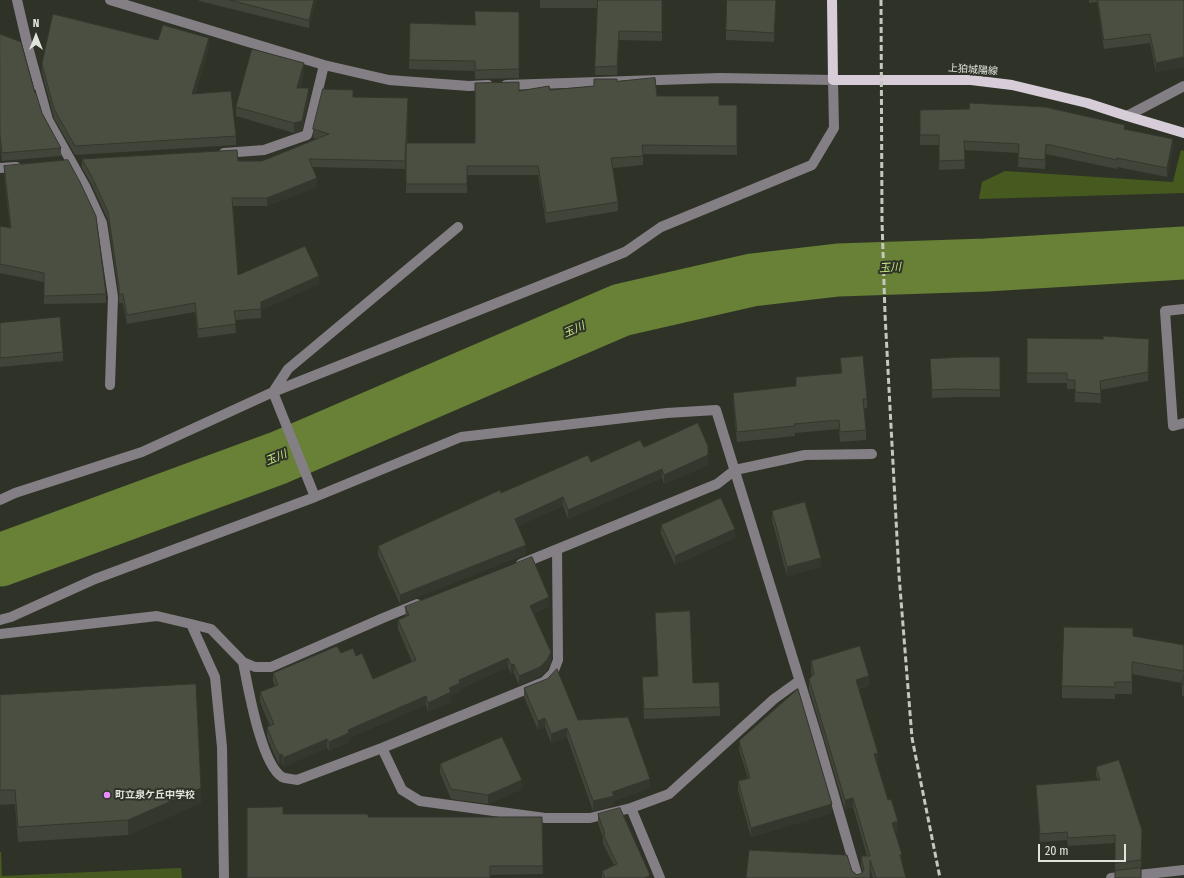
<!DOCTYPE html>
<html>
<head>
<meta charset="utf-8">
<style>
  body { margin:0 }
  #map { position:relative; width:1184px; height:878px; overflow:hidden; background:#2f3327; font-family:"Fira Sans Condensed",sans-serif }
  canvas { display:block }
  .north { position:absolute; left:16px; top:16px; width:40px; height:40px; -webkit-text-stroke:3px #2f3327; paint-order:stroke; rotate:0deg; font-size:11px; font-weight:700; line-height:16px; text-align:center; color:#e1e4dc }
  .north::after { content:''; display:block; margin:auto; width:14px; height:18px; background:#e1e4dc; clip-path:polygon(50% 0,100% 100%,50% 72%,0 100%) }
  .scale { position:absolute; left:1038px; top:844px; width:88px; height:18px; box-sizing:border-box; border:2px solid #e1e4dc; border-top:0; padding-left:5px; font-size:12px; line-height:14px; white-space:nowrap; color:#e1e4dc; -webkit-text-stroke:3px #2f3327; paint-order:stroke }
</style>
</head>
<body>
<div id="map">
<canvas width="1184" height="878"></canvas>
<div class="north">N</div>
<div class="scale">20 m</div>
</div>
<script>
const ctx = document.querySelector('canvas').getContext('2d');
ctx.lineJoin = 'round';
function paint(path, color) { ctx.fillStyle = color; ctx.fill(path, 'evenodd'); }
function trace(path, color, width, dash) { ctx.strokeStyle = color; ctx.lineWidth = width; ctx.lineCap = dash ? 'butt' : 'round'; ctx.setLineDash(dash || []); ctx.stroke(path); }
function write(font, color, halo, rows, align = 'center') {
  ctx.font = font + ' "Fira Sans Condensed","Noto Sans JP",sans-serif'; ctx.lineWidth = 4; ctx.setLineDash([]); ctx.textBaseline = 'middle'; ctx.strokeStyle = halo; ctx.fillStyle = color; for (const [text, x, y, turn = 0] of rows) {
    ctx.save(); ctx.translate(x, y); ctx.rotate((+turn || 0) * Math.PI / 180); ctx.textAlign = isNaN(turn) ? turn : align; if (halo) ctx.strokeText(text, 0, 0); ctx.fillText(text, 0, 0); ctx.restore();
  }
}
paint(new Path2D(`
  M1181,150l3,1v42l-205,6 3,-17 23,-11 168,11z
  M0,852h1l1,24 179,-8 1,10h-182z`), '#465a20');
trace(new Path2D(`
  M0,560l278,-102 343,-148 131,-30 86,-10 148,-5 198,-12`), '#688136', 53);
trace(new Path2D(`
  M17,0l11,47 20,73 38,68 16,35 11,74 -3,88
  M110,0l214,65 65,15 80,6 19,-1
  M1127,116l57,-30
  M224,153l40,-3 43,-15 17,-70
  M0,168l16,-1
  M1184,309l-19,2 8,115 11,-3
  M273,392l15,-23 170,-142
  M273,392l42,105
  M0,500l15,-7 127,-41 131,-60 352,-140 36,-25 151,-62 22,-37 -1,-48 -113,-2 -214,7
  M521,564l196,-80 18,-14 70,-15 67,-1
  M0,620l11,-3 84,-38 220,-82 146,-60 206,-24 49,-3 102,330 40,138
  M191,624l20,5 32,33 12,5h16l112,-49 34,-14
  M0,634l157,-18 34,8 24,53 7,70 2,131
  M243,662c5,25 18,102 39,115 4,2 11,2 15,3l85,-32 162,-66 9,-9 5,-13 -1,-111
  M382,748l20,42 18,11 125,17h45l41,-10
  M660,878l-29,-70 38,-14 105,-95 25,-18
  M1111,878l73,-8`), '#847f85', 10);
trace(new Path2D(`
  M832,0l1,80h138l41,5 75,18 40,13 57,17`), '#d7cdd8', 10);
trace(new Path2D(`
  M881,0l1,221 3,93 14,261 13,163 28,140`), '#c4c8bf', 3, [6, 3]);
paint(new Path2D(`
  M199,0h117l-7,28 -110,-27z
  M540,0h122v41l-43,-1 -2,35h-22l2,-67h-57z
  M1089,0h95v67l-28,5 -6,-29 -46,6 -7,-47 -8,1z
  M776,8l-2,34 -48,-2v-10z
  M519,12v66l-44,1v-8l-66,-2v-9l66,-35z
  M0,34l35,59 7,20 19,35v8l-59,5 -2,-17z
  M158,40l51,7 -14,47 41,42v9l-161,10 -21,-37 -12,-46v-8z
  M304,72l-4,16 9,9 -7,33 -8,3 -58,-17v-9z
  M617,81l40,15 62,9h18v50l-94,-1v11l-30,3 5,34v9l-72,12 -8,-48h-71v18h-61v-43l-1,19 -93,-2 5,20 -50,19h-34l5,69 81,9 -58,26v8l-26,2 1,13 -38,5 -3,-26 -68,12 -4,-21h-4v-8l-11,-75 -16,-35 -10,-17v-9l180,2 55,-22 -4,-1v-9l40,-32 55,10 -1,36h68l44,-52 31,-1 44,-4z
  M920,110l205,19 48,19 -6,29 -50,-10v2l-71,-15 -1,15 -27,-2 1,-14 -55,-3 1,19 -26,1v-25h-19z
  M4,166l102,128v9l-62,1v-22l-44,-9v-47l10,2 -6,-54z
  M0,323l63,29v9l-63,6z
  M1027,338l122,10 -1,33 -48,9 1,13 -26,-1v-13h-8v-6h-40z
  M1000,357v40h-45l-23,1 -2,-39z
  M840,358l27,41v9h-3l2,22v10l-26,2 -1,-13 -44,4v3l-58,6 -4,-40v-9l63,-7v-9l45,-4z
  M644,447l64,18 -44,19 -2,-6 -94,41 -5,-13 -45,20 8,28 -126,50 -22,-49v-9l123,-53 90,-31z
  M772,511l49,56 -34,9 -15,-56z
  M661,525l74,13 -60,27 -14,-31z
  M549,606l-16,8 18,47 -4,8 -7,7 -21,9 -5,-12 -3,1 -3,-7 -48,22v3l-9,4v6l-23,10 -2,-7 -77,33v4l-20,9 -2,-3 -44,19 -1,-4 -3,1 -5,-10 -7,-17v-10l3,-1 -10,-24v-10l15,-6 -2,-4v-9l68,-20 15,3 17,23 39,-17 -14,-33v-9l8,-3 -1,-10z
  M655,613l38,70 27,24v9l-76,3 -2,-42 16,-1z
  M1133,636l51,9v51h-2v-13l-50,-9v20h-17v5l-53,-1v-12z
  M811,661l58,24 -10,4 19,74h-1l11,37 10,30 -3,1 7,31 4,16h-33l-3,-9v9h-124l106,-7 5,4 5,-2h1l-2,-8v-9h6l-14,-49 -8,2 -36,-120v-10l3,-3 -1,-5z
  M524,688l54,32 72,68 -36,13v4l-21,6 -26,-74 -16,6 -6,-16 -7,3 -14,-33z
  M0,695l201,108 -73,32 -110,7 -3,-38 -15,1z
  M739,741l93,72 -81,24 -13,-47v-9l10,-3 -9,-28z
  M440,764l82,25 -34,15 -37,-5 -11,-26z
  M1096,767l46,63 -1,48h-26v-35l-47,3 -1,-6 -27,2 -4,-49v-8l62,-5 -2,-4z
  M283,814l85,3h174l1,57 -53,1z
  M598,814l52,64h-48v-7l12,-6 -11,-21v-6l-5,-15z`), '#404439');
paint(new Path2D(`
  M314,0h2l-7,28v-8z
  M776,0v8l-2,34v-9z
  M209,38v9l-17,56v-9z
  M1184,57v10l-28,5v-9z
  M304,63v9l-7,25v-9z
  M309,88v9l-7,33 -8,3v-10z
  M408,98v9l-3,62v-8z
  M1173,139v9l-6,29v-9z
  M1046,144v10l-1,15v-9z
  M317,178v9l-50,19v-8z
  M319,276v8l-58,26v-8z
  M1149,339v9l-1,33v-9z
  M708,455v10l-44,19v-9z
  M662,469v9l-94,41v-9z
  M563,497v9l-48,22v-9z
  M735,529v9l-60,27v-9z
  M526,545v9l-126,50v-9z
  M821,558v9l-34,9v-9z
  M549,597v9l-19,9v-9z
  M551,652v9l-4,8 -7,7 -21,9v-9z
  M508,658v9l-48,22v3l-9,4v6l-23,10v-9l31,-23z
  M514,664v9l-3,1v-9z
  M869,676v9l-13,4v-9z
  M426,696v9l-77,33v4l-20,9v-9l19,-12 71,-31z
  M545,718v9l-7,3v-9z
  M567,728v9l-16,6v-9z
  M327,739v9l-44,19v-9z
  M878,753v10l-4,1v-10z
  M282,754v9l-3,1v-9z
  M650,779v9l-36,13v4l-21,6v-10l19,-9z
  M522,780v9l-34,15v-9z
  M201,788v15l-73,32v-15z
  M853,798v9l-8,2v-9z
  M832,804v9l-81,24v-9z
  M898,821v9l-6,2v-9z
  M902,854v10l-2,-9z
  M650,875v3h-5z`), '#34372e');
const building = new Path2D(`
  M230,0h84l-5,20z
  M598,0h64v32l-43,-1 -2,35 -22,1z
  M727,0h49l-2,33 -48,-3z
  M1098,0h86v57l-28,6 -6,-29 -46,6z
  M475,11l44,1v57l-44,1v-9l-66,-1 1,-37 65,2z
  M53,14l105,26 5,-15 46,13 -17,56 39,-3 5,45 -161,10 -21,-37 -12,-45z
  M0,34l21,8 14,51v-3l7,23 19,35 -59,5 -2,-18z
  M252,49l52,14 -7,25h12l-7,33 -8,2 -58,-16z
  M655,78l2,18h62v9h18v41l-95,-1 1,11 -32,2 7,44 -72,11 -8,-47h-71v18h-61v-41h69v-60l44,-1v9l30,-5 1,4 44,-4v-7h23v2z
  M323,89l30,1v7l55,1 -3,63 -96,-2 8,19 -50,20h-35l6,77 67,-29 14,30 -58,26v7l-27,2 2,13 -38,5 -3,-26 -68,12 -4,-21h-4v-7l-11,-75 -16,-35 -10,-18 155,-9 1,11h24l67,-27 -16,-5z
  M970,103l75,4 80,18 -1,4 49,10 -6,29 -50,-10v2l-71,-16 -1,16 -27,-2 1,-14 -55,-3 1,19 -26,1v-26h-19v-25l49,-1z
  M68,160l12,22 16,34 10,78 -62,2v-23l-44,-9v-38l11,2 -7,-62z
  M60,317l3,35 -63,6v-35z
  M1103,336l46,3 -1,33 -48,9 1,13 -26,-2v-12h-8v-7h-40v-35l76,1z
  M863,356l4,43h-4l3,31 -26,2 -1,-12 -45,4 1,2 -58,6 -4,-39 63,-7v-9l46,-4 -2,-15z
  M965,357h35v33l-45,-1 -23,1 -2,-31z
  M698,423l10,23v9l-44,20 -2,-6 -94,41 -5,-13 -48,22 11,26 -126,50 -22,-49 122,-56 1,3 87,-38 3,7 49,-22 4,7z
  M721,498l14,31 -60,27 -14,-31z
  M805,502l16,56 -34,9 -15,-56z
  M532,557l17,40 -19,9 21,46 -4,8 -7,7 -21,9 -5,-12 -3,1 -3,-7 -49,22 1,3 -11,5 2,4 -23,11 -2,-7 -7,3 -71,31 1,3 -20,9 -2,-3 -44,19 -1,-4 -3,1 -5,-10 -7,-18 7,-3 -14,-32 18,-7 -5,-12 64,-27 4,7 12,-5 3,8 6,-3 11,26 43,-19 -18,-40 11,-5 -4,-8z
  M690,611l3,72 26,-1 1,25 -76,2 -2,-32 16,-1 -3,-63z
  M1064,627l69,1v8l51,9v26l-52,-9v20h-17v5l-53,-1z
  M860,646l9,30 -13,4 22,73 -4,1 14,46 3,-1 7,22 -6,2 10,31 -2,1 6,23h-30l-6,-18v18h-124l3,-28 98,5 5,16 5,4 5,-2 2,-3 -3,-14h9l-17,-58 -8,2 -36,-121 5,-5 -3,-13z
  M557,669l21,51 50,-3 22,62 -38,13 2,4 -21,5 -26,-73 -16,6 -6,-16 -7,3 -14,-33 23,-9z
  M1184,675v9h-2z
  M196,684l5,104 -73,32 -110,7 -3,-37h-15v-95z
  M798,689l34,115 -81,24 -13,-47 12,-3 -11,-37z
  M502,737l20,43 -34,15 -37,-6 -11,-25z
  M1119,760l23,70 -1,30 -26,3v-28l-47,3 -1,-6 -27,2 -4,-49 64,-5 -4,-13z
  M283,807v7h85v3h174l1,49h-53v12h-243v-70z
  M620,808l30,67 -5,3h-40l-3,-7 15,-7 -14,-30h2l-7,-20z
  M1141,868v10h-26v-7z`);
paint(building, '#4a4f42');
trace(building, '#34372e', 1);
for (const [x, y, r, color] of [
  [107,795,4,"#ea8dfc"]
]) { const dot = new Path2D(); dot.arc(x, y, r, 0, 2 * Math.PI); ctx.fillStyle = color; ctx.fill(dot); trace(dot, '#2f3327', 1.5); }
write('10px', '#e1e4dc', '#2f3327', [
  ["上狛城陽線",973,70,4]
]);
write('bold 10px', '#e1e4dc', '#2f3327', [
  ["町立泉ケ丘中学校",115,795]
], 'left');
write('italic 11px', '#c2e780', '#2f3327', [
  ["玉川",890,268,-3],
  ["玉川",574,330,-23],
  ["玉川",276,458,-22]
]);
</script>
</body>
</html>
